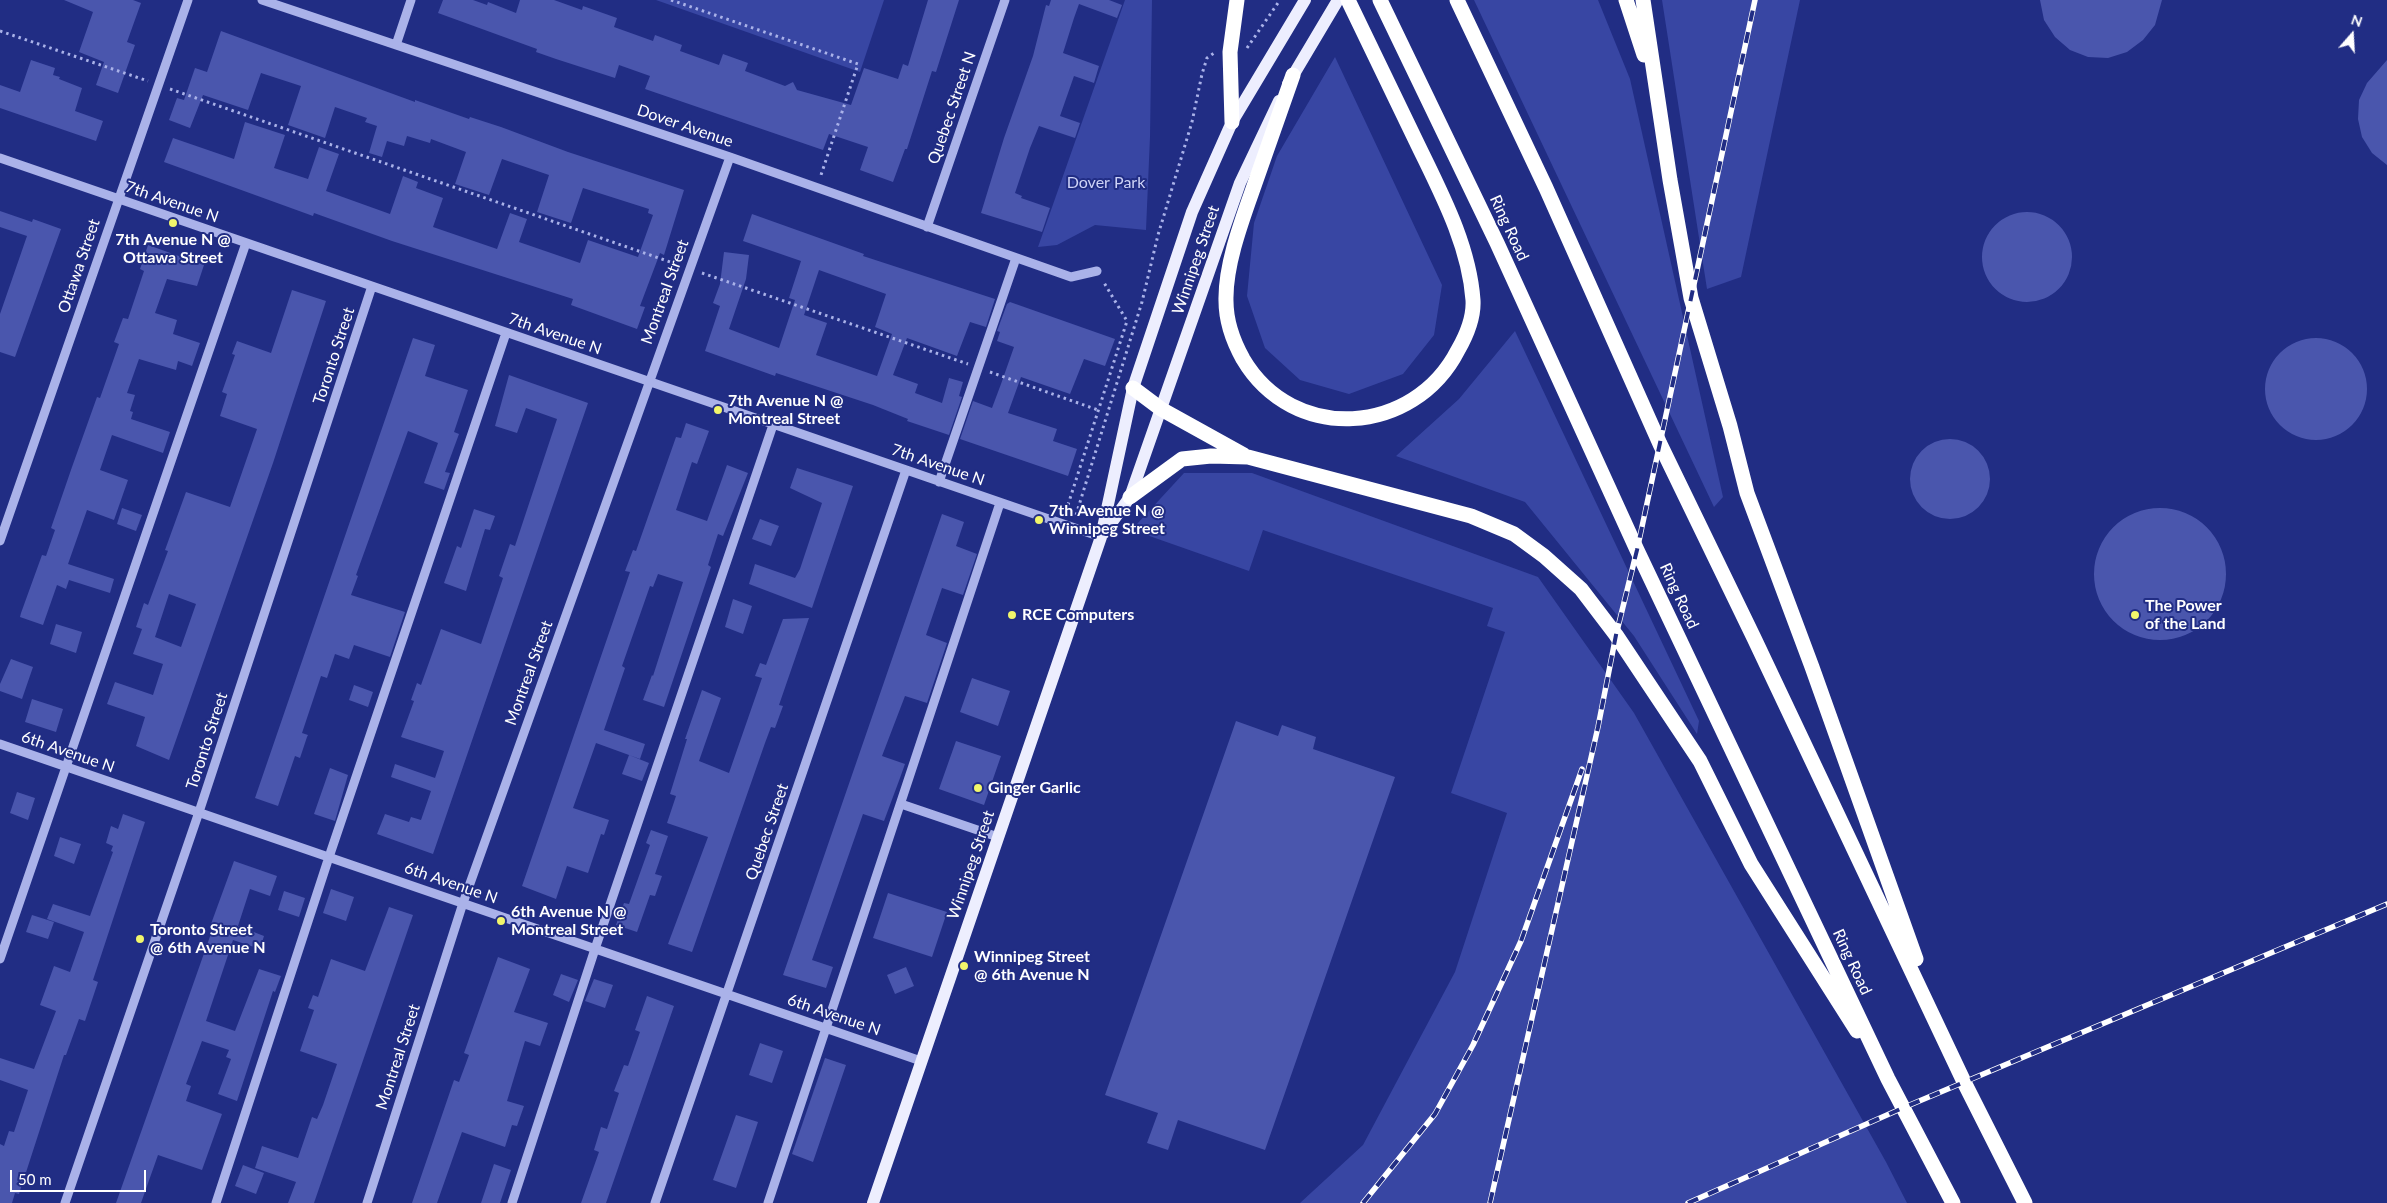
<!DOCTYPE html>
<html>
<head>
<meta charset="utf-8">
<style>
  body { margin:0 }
  #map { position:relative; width:2387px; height:1203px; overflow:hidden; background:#212d84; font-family:Lato,sans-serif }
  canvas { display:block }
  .north { position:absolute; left:2327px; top:10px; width:50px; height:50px; -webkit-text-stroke:4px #212d84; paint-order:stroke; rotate:19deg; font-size:14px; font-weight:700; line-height:20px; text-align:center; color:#fff }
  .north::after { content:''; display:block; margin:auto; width:18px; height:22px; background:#fff; clip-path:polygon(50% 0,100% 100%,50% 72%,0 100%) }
  .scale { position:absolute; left:10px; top:1170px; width:136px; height:22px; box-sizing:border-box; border:2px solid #fff; border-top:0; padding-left:6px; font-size:15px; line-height:18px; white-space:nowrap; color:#fff; -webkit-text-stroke:4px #212d84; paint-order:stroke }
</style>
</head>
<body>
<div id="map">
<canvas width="2387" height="1203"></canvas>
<div class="north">N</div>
<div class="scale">50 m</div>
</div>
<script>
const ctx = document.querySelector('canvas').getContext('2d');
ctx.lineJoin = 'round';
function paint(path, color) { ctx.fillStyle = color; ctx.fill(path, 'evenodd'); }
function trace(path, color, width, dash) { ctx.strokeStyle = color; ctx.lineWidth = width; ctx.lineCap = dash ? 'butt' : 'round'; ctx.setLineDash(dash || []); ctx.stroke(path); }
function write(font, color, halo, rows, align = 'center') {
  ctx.font = font + ' Lato,sans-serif'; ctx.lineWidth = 4; ctx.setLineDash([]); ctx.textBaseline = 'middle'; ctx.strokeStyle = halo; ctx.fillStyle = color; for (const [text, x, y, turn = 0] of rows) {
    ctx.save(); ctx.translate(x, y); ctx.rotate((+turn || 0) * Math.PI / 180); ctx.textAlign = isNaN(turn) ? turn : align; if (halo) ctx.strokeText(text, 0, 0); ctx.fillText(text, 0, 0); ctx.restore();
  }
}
paint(new Path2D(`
  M656,0h228l-24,72z
  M1125,0h27l-2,137 -4,93 -51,-5 -38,20 -19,2z
  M1474,0h124l32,79 93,418 -9,10z
  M1662,0h138l-59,277 -34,12z
  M1335,57l107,228 -8,50 -31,39 -54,20 -49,-14 -35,-32 -18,-52 7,-73 23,-67z
  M1515,331l184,390 -2,13 -63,-98 -109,-134 -129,-46 63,-57z
  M1184,473h68l286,104 96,136 252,449 21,41h-607l63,-58 92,-173 52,-159 -56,-20 54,-161 -18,-6 6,-18 -230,-78 -14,41 -111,-39 -1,-8z`), '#3846a3');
paint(new Path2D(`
  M64,0h69l8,3 -14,39 8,3 -17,48 -22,-8 8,-23 -25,-10 14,-40z
  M443,0h30l14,5 1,-3 28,11 4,-13h34l28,10 1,-4 34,12 -3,9 39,14 2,-6 27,10 -2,6 39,14 4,-11 25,9 -3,8 40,15 8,-4 4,8 54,15 13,-37 34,11 5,-15 5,2 20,-66h31l-23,72 -4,-1 -25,78h-2l-12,33 -33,-12 8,-23 -39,-13 -6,16 -178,-61 5,-13 -31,-11 -4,13 -59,-19 -20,-7 1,-3 -99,-36z
  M1051,0h58l13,5 -5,13 -38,-14 -5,14 -11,35 36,13 -5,17 -20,-7 -14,40 20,7 -5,15 -36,-12 -9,22 -15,45 7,3 -1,2 29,10 -8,24 -61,-19 23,-75 29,-82 13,-51 3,1z
  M2040,0h122l-7,25 -12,15 -16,12 -19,6 -20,-1 -18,-7 -15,-13 -11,-17z
  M221,31l194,71v-2l54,19 1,-2 31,10 67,25 116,38 -20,65 -4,-2 -20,53 5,1 -8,22 -66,-24 2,-6 -181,-58 -78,-28 -1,3 -149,-54 9,-24 61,21 11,-37 40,13 -11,33 34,11 11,-32 20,7 -13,37 64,23 13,-38 15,6 -2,6 27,10 -10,29 64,22 13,-36 17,6 -8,23 61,21 8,-23 50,17 15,-42 -5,-2 1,-4 -66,-21 -12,35 -34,-11 12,-37 -47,-16 -13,36 -34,-11 11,-32 -35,-13 -1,4 -23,-7 -3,10 -17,-5 -5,16 -13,-4 8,-27 -12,-4 2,-4 -32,-11 -10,31 -37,-13 13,-39 -40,-13 -13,37 -45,-15 -13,33 -21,-8 8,-22 7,2 11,-32 12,4z
  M31,60l24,8 -2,7 7,2 -1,2 23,9 -7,23 28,10 -7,20 -96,-33v-23l20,7z
  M2387,60v105l-15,-12 -10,-16 -4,-18 1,-19 8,-17z
  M0,211l32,11 1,-3 28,10 -46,128 -15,-5v-38l27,-78 -27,-9z
  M1982 257a45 45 0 1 1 90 0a45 45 0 1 1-90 0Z
  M752,214l112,40 -1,2 132,43 -9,28 -16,-5 -13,34 -50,-18 -14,37 25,9 -3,9 27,10 7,-25 14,4 -4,14 3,1 -13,38 -42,-14 1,-2 -35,-14 -97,-32 -1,3 -70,-25 15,-45 -7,-3 7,-19 4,-32 25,3 -3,24 -17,50 50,19 16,-48 -6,-2 12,-37 -58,-20zM819,270l67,24 -11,33 17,7 -15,42 -61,-21 11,-32 -23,-8z
  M148,245l56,20 -7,21 -30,-7 -12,34 22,7 -4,14 27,9 -8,23 -14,-5 -2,9 -37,-11 -12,34 8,2 -5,16 3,1 -2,7 39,13 -7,21 -51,-18 -12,35 28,10 -14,40 -27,-10 -19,54 46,15 -4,14 -41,-13 -3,9 -9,-4 -14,40 -23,-8 1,-4 21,-58 4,1 9,-26 -4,-2 21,-61 25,-70 3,1 19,-54 -5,-2 9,-24 5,1 16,-48 -4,-2z
  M292,290l34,11 -53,162 -104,297 -33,-14 9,-29 -38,-13 8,-22 38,13 10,-31 -30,-10 9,-25 -6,-2 8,-24 4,2 20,-54 -3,-1 21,-58 44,15 27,-78 -37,-13 7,-22 -5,-2 13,-37 -3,-1 5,-13 34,12zM169,594l27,10 -15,43 -26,-10z
  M1010,302l105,37 -10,27 -21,-7 -14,35 -49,-17 -13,36 49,16 -4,12 24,8 -9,27 -108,-37 13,-38 19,7 9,-24 13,-37 -17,-6 3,-9 -3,-1 10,-27z
  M413,338l22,7 -10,31 43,14 -14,42 5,2 -14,38 5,1 -6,17 -20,-7 14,-40 -30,-12 -52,144 2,1 -7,19 54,17 -15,45 -36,-12 -5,14 -14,-5 -8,24 -6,-2 -19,57 6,2 -1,2 -7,21 -5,-2 -17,50 -23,-8z
  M2265 389a51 51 0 1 1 102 0a51 51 0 1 1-102 0Z
  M509,375l79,28 -155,451 -56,-20 8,-20 24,8 2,-5 10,3 10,-29 -40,-14 4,-13 40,14 9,-27 -43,-14 13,-36 -3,-1 6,-17 4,2 20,-56 40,15 22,-66 -4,-2 11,-32 5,2 42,-127 -31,-11 -9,25 -22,-7z
  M686,423l23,8 -12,33 -5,-2 -16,48 31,11 20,-56 21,8 -25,63 -5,-2 -10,31 3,2 -47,140 -21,-7 9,-25 1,1 30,-94 -25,-8 -5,13 -3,-1 -28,80 3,2 -21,62 41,14 -5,15 -44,-16 -23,65 36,12 -5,15 -3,-1 -13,39 -21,-7 -11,33 -34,-13 108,-314 -5,-1 8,-21 3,1 40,-114 5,1z
  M1910 479a40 40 0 1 1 80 0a40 40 0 1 1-80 0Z
  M797,468l56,18 -41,122 -63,-24 6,-20 40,14 5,-9 22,-66 -32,-15z
  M122,508l20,7 -6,16 -19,-7z
  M2094 574a66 66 0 1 1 132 0a66 66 0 1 1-132 0Z
  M474,509l21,7 -5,14 -5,-1 -19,62 -22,-8 13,-37 4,2z
  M942,514l22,8 -8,24 21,8 -14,41 -21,-7 -16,47 21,8 -20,60 -22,-7 -23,60 23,8 -5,14 -16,43 -21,-7 -51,146 21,7 -7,21 -43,-13z
  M760,519l19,7 -8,20 -19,-7z
  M733,599l19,7 -9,28 -18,-7z
  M809,618l-30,87 4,1 -8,22 -4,-1 -6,16 -73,209 -24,-8 40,-107 -41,-14 9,-27 -6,-2 17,-55h-2l17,-49 19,8 -22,63 30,12 33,-95 -7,-2 5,-13 6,2 17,-46z
  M56,624l26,8 -6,21 -26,-9z
  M11,659l22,8 -11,32 -22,-8v-7z
  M972,678l38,13 -12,35 -38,-14z
  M354,685l19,7 -5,15 -19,-7z
  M32,699l31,10 -7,23 -31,-10z
  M1236,721l42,15 4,-11 34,12 -3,12 82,28 -130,373 -87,-30 -10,30 -21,-7 11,-30 -53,-18z
  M956,741l45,15 -17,49 -45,-16z
  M629,755l20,8 -7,18 -20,-7z
  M330,768l18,7 -13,46 -21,-7z
  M17,792l18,6 -7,22 -18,-7z
  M123,814l22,8 -52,158 5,2 -13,39 -6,-2 -13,36h-2l-45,139 -4,-1 -3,10h-12v-59l4,2 5,-15 5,1 14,-42 -28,-10v-22l34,11 22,-58 -16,-6 14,-39 16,6 14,-40 -37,-13 6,-15 37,12 23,-64 -2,-1 2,-5 -7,-3 5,-17 7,3z
  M651,830l17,6 -13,38 7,2 -7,20 -5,-1 -13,37 -21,-7 8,-22 5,1 21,-59 -4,-2z
  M60,837l21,7 -7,20 -20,-8z
  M234,861l43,15 -7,20 -20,-7 -12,37 26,10 -4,13 -27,-9 -27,81 29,10 24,-62 22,7 -6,16 -2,-1 -36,110 -19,-7 13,-35 -5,-2 3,-7 -27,-9 -16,43 5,2 -5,15 36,13 -20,56 -44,-15 -17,48h-25l98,-278 -3,-1z
  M331,889l23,8 -8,24 -23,-8z
  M284,891l21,7 -6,19 -21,-7z
  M888,893l59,19 -15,45 -59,-19z
  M389,907l24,8 -99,288h-26l8,-21 -41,-14 7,-22 36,12 14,-41 5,2 6,-14 14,-41 -37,-13 14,-41 -6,-2 5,-13 5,2 13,-38 34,12z
  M32,915l22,7 -6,17 -22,-7z
  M498,957l32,12 -16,43 34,11 -8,23 -15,-5 -18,60 17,5 -7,20 -5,-1 -7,22 -43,-15 -25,71h-25l42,-123 5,2 10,-27 -5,-2z
  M906,967l8,19 -19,8 -8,-19z
  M561,974l17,6 -9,22 -16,-7z
  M594,979l19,6 -8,23 -20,-7z
  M647,996l27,10 -68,197h-25l18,-51 -5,-2 7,-23 6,2 12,-36 -5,-2 10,-26 4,1 12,-34 -5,-2z
  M760,1043l23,8 -11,32 -23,-8z
  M825,1058l21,7 -33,97 -21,-8z
  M736,1115l22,7 -22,66 -23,-8z
  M494,1164l17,6 -11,33h-19z
  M243,1165l21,8 -8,21 -21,-8z`), '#4a56ad');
trace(new Path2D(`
  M671,0l187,64 -37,111
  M0,31l148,50
  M1247,48l33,-48
  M170,89l509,176
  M702,273l266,91
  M990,372l108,38
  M1066,511l61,-190 -24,-40
  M1076,515l66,-213 16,-67 34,-113 10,-48 5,-16 7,-5`), '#aab2e9', 3, [2.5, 4]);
trace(new Path2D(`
  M262,0l468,157 341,120 26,-6
  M396,45l15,-45
  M0,158l1101,379
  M927,227l78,-227
  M939,482l77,-224
  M0,541l188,-541
  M0,744l921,317
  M901,804l97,33
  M0,959l246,-716
  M65,1203l134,-391 173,-526
  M216,1203l113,-346 177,-524
  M367,1203l96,-300 267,-746
  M512,1203l83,-254 178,-524
  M655,1203l251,-733
  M768,1203l232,-700`), '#aab2e9', 9);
trace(new Path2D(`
  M1288,84l50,-84
  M1104,533l26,-36 110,-314 39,-82
  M873,1203l228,-666 32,-149 59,-176 40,-90 73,-122`), '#edeefe', 12);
trace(new Path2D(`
  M1380,0l117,243 140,307 251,529 65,124
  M1457,0l89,188 114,256 94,194 211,446 60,119
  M1626,0l18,55
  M1643,0l27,180 21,118 39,128 17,67 65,174 104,292
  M1293,75c-13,37 -26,74 -39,111 -12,34 -29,79 -28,115 0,21 7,40 17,58 50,85 171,77 215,-9 8,-14 16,-33 15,-50 -4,-56 -33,-109 -57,-159 -23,-47 -45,-94 -68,-141
  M1232,122l-2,-70 7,-52
  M1133,388l28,21 83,46
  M1130,497l52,-38 29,-3 37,1 223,59 43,18 30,22 37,33 35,46 84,126 51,103 106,167`), '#fff', 15);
const rail = new Path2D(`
  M1363,1203l72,-89 38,-69 48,-104 61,-172
  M1490,1203l108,-476 18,-92 21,-85 118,-550
  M1688,1203l217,-96 482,-203`);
trace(rail, '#fff', 5.5);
trace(rail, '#212d84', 4, [11]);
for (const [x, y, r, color] of [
  [173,223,5,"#f2f66b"],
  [718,410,5,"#f2f66b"],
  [1039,520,5,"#f2f66b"],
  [1012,615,5,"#f2f66b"],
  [2135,615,5,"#f2f66b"],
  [978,788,5,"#f2f66b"],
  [501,921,5,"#f2f66b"],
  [140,939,5,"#f2f66b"],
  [964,966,5,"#f2f66b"]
]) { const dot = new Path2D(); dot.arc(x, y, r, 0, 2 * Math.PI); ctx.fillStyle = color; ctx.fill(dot); trace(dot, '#212d84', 2); }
write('16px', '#fff', '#212d84', [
  ["Quebec Street N",952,108,-71],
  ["Dover Avenue",685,126,19],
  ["7th Avenue N",172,202,19],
  ["Ring Road",1509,228,65],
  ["Winnipeg Street",1196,260,-71],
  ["Ottawa Street",79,266,-71],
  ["Montreal Street",665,292,-70],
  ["7th Avenue N",555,334,19],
  ["Toronto Street",334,356,-72],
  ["7th Avenue N",938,465,19],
  ["Ring Road",1679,596,65],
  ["Montreal Street",529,673,-70],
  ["Toronto Street",207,741,-72],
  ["6th Avenue N",68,752,19],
  ["Quebec Street",767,832,-71],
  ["Winnipeg Street",971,865,-71],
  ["6th Avenue N",451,883,19],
  ["Ring Road",1852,962,65],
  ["6th Avenue N",834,1015,19],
  ["Montreal Street",398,1057,-72]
]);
write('16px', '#ced3f7', '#212d84', [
  ["Dover Park",1106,183]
]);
write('bold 16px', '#fff', '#212d84', [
  ["7th Avenue N @",173,240,"center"],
  ["Ottawa Street",173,258,"center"],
  ["7th Avenue N @",728,401],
  ["Montreal Street",728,419],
  ["7th Avenue N @",1049,511],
  ["Winnipeg Street",1049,529],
  ["The Power",2145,606],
  ["of the Land",2145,624],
  ["RCE Computers",1022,615],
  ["Ginger Garlic",988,788],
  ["6th Avenue N @",511,912],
  ["Montreal Street",511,930],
  ["Toronto Street",150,930],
  ["@ 6th Avenue N",150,948],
  ["Winnipeg Street",974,957],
  ["@ 6th Avenue N",974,975]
], 'left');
</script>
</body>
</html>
